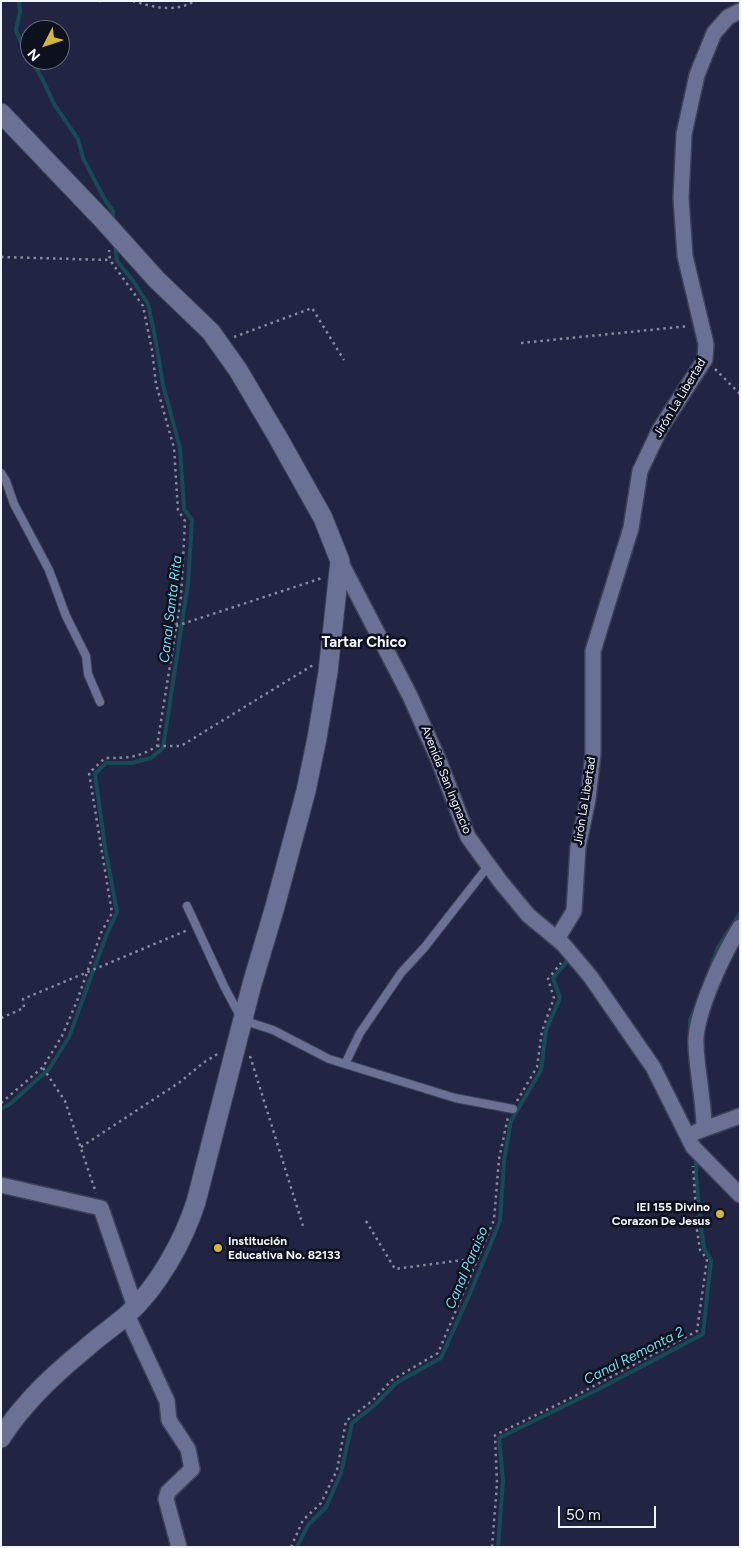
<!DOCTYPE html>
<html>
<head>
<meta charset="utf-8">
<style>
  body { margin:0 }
  #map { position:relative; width:741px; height:1548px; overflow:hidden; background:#212543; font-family:Figtree,sans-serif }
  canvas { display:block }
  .frame { position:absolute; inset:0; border:2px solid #f2f4fc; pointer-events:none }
  .north { position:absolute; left:20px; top:20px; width:50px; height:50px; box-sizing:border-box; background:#0d101d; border:1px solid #696b76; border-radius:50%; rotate:229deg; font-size:14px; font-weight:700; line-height:20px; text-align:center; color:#f2f4fc }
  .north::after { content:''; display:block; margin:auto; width:18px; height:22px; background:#d4b635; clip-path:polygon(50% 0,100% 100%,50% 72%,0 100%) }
  .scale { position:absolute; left:558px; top:1506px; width:98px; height:22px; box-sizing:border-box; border:2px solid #f2f4fc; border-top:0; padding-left:6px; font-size:15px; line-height:18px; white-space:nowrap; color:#f2f4fc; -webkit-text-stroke:4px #0d101d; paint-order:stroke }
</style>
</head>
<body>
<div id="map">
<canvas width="741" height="1548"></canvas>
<div class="frame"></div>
<div class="north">N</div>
<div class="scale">50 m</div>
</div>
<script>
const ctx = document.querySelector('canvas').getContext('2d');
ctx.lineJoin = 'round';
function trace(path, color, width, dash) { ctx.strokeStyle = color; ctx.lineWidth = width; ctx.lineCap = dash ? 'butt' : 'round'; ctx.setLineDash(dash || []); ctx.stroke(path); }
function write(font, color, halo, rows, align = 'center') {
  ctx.font = font + ' Figtree,sans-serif'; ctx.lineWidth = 5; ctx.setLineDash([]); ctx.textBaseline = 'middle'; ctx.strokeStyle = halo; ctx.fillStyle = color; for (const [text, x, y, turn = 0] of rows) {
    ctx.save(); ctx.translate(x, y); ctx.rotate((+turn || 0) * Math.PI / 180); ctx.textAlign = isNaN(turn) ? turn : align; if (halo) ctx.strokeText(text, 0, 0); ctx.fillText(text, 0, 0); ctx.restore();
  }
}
trace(new Path2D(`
  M19,1l1,11 -4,18 6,15 8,14
  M31,60l12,20 11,24 24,35 5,19 22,42 8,11v9
  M709,972l9,-25 22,-34
  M690,1031v-11l6,-14
  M1,1109l9,-5 39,-35 20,-32 37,-101 11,-24 -12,-65 -10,-73 11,-11h25l20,-5 12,-10 25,-165 4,-63 -8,-11 -4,-61 -17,-63 -8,-48 -7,-33 -15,-23 -16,-20 -2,-16
  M297,1547l11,-22 18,-18 15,-34 11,-50 24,-19 20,-21 45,-25 30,-67 29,-70 4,-60 7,-40 30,-51 5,-40 14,-32 -7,-20 17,-20
  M498,1547l5,-67 -4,-42 98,-48 106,-56 8,-74 -7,-12 -3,-20 -5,-53v-18`), '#164a55', 4);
const service = new Path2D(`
  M1,473l5,8 8,23 35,66 17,46 20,40 2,18 12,28
  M187,906l37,80 18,34 31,10 56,29 126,39 58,11
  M345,1064l15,-31 41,-60 23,-25 65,-83`);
const minor = new Path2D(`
  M340,561l70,135 29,65 29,76 32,44 28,34 35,29 27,32 63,91 40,80 47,48
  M557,939l17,-28 4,-64 10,-48 5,-45v-103l38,-123 9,-57 20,-42 45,-70 1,-15 -21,-88 -4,-58 3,-64 13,-59 17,-42 14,-16 12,-6
  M704,1129c0,-28 -7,-56 -8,-84 -2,-30 28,-92 44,-118
  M696,1132l44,-16
  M1,1185l100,23 34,99
  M127,1315l40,86 2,19 19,29 4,20 -24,23 -2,7 13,48`);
const tertiary = new Path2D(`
  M1,113l102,107 53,59 55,53 27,38 39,66 46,82 17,43 -12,111 -11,66 -11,53 -32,119 -22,74 -56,218c-13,40 -38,85 -69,113 -14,12 -29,22 -42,34 -32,26 -62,54 -84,89`);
trace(service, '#3e4057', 10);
trace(minor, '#3e4057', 18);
trace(tertiary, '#3e4057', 21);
trace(new Path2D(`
  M99,1h2
  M133,1c19,6 43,12 61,0
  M1,257l109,3
  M234,337l78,-29 32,52
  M521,343l168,-17
  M715,369l25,25
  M176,626l146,-48
  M157,746h24l132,-81
  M1,1018l23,-10 -1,-9 165,-69
  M250,1056l53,170
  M43,1068l22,33 31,92
  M517,1101l20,-34 5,-36 12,-33 -6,-19 13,-16
  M1,1103l42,-36 19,-31 15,-35 24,-68 11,-20 -23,-140 16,-15c21,0 34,0 52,-12l24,-149 4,-76 -7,-11 -4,-62 -18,-64 -4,-34 -9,-44 -33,-46 -1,-10
  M81,1147l99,-65 23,-19 16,-10
  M366,1221l29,48 83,-11
  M291,1547l12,-27 18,-17 16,-33 9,-49 27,-21 19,-20 46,-27 56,-133 5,-61 9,-42
  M492,1547l5,-63 -2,-49 80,-39 122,-65 10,-72 -7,-9 -3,-20 -4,-64`), '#878a9d', 2.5, [2.5, 4]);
trace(service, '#6a7194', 8);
trace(minor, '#6a7194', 15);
trace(tertiary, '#6a7194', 19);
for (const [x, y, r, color] of [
  [720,1214,5,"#d4b635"],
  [218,1248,5,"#d4b635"]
]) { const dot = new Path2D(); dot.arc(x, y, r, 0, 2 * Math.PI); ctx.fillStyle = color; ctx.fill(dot); trace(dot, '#0d101d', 2); }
write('12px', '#f2f4fc', '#0d101d', [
  ["Jirón La Libertad",680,398,-59],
  ["Avenida San Ingnacio",446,780,68],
  ["Jirón La Libertad",585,801,-81]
]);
write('bold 12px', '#f2f4fc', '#0d101d', [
  ["IEI 155 Divino",710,1207],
  ["Corazon De Jesus",710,1221],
  ["Institución",228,1241,"left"],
  ["Educativa No. 82133",228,1255,"left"]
], 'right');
write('italic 14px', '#74ddf5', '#0d101d', [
  ["Canal Santa Rita",171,609,-83],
  ["Canal Paraiso",467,1268,-67],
  ["Canal Remonta 2",634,1356,-27]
]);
write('bold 15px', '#f2f4fc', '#0d101d', [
  ["Tartar Chico",364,643]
]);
</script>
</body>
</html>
